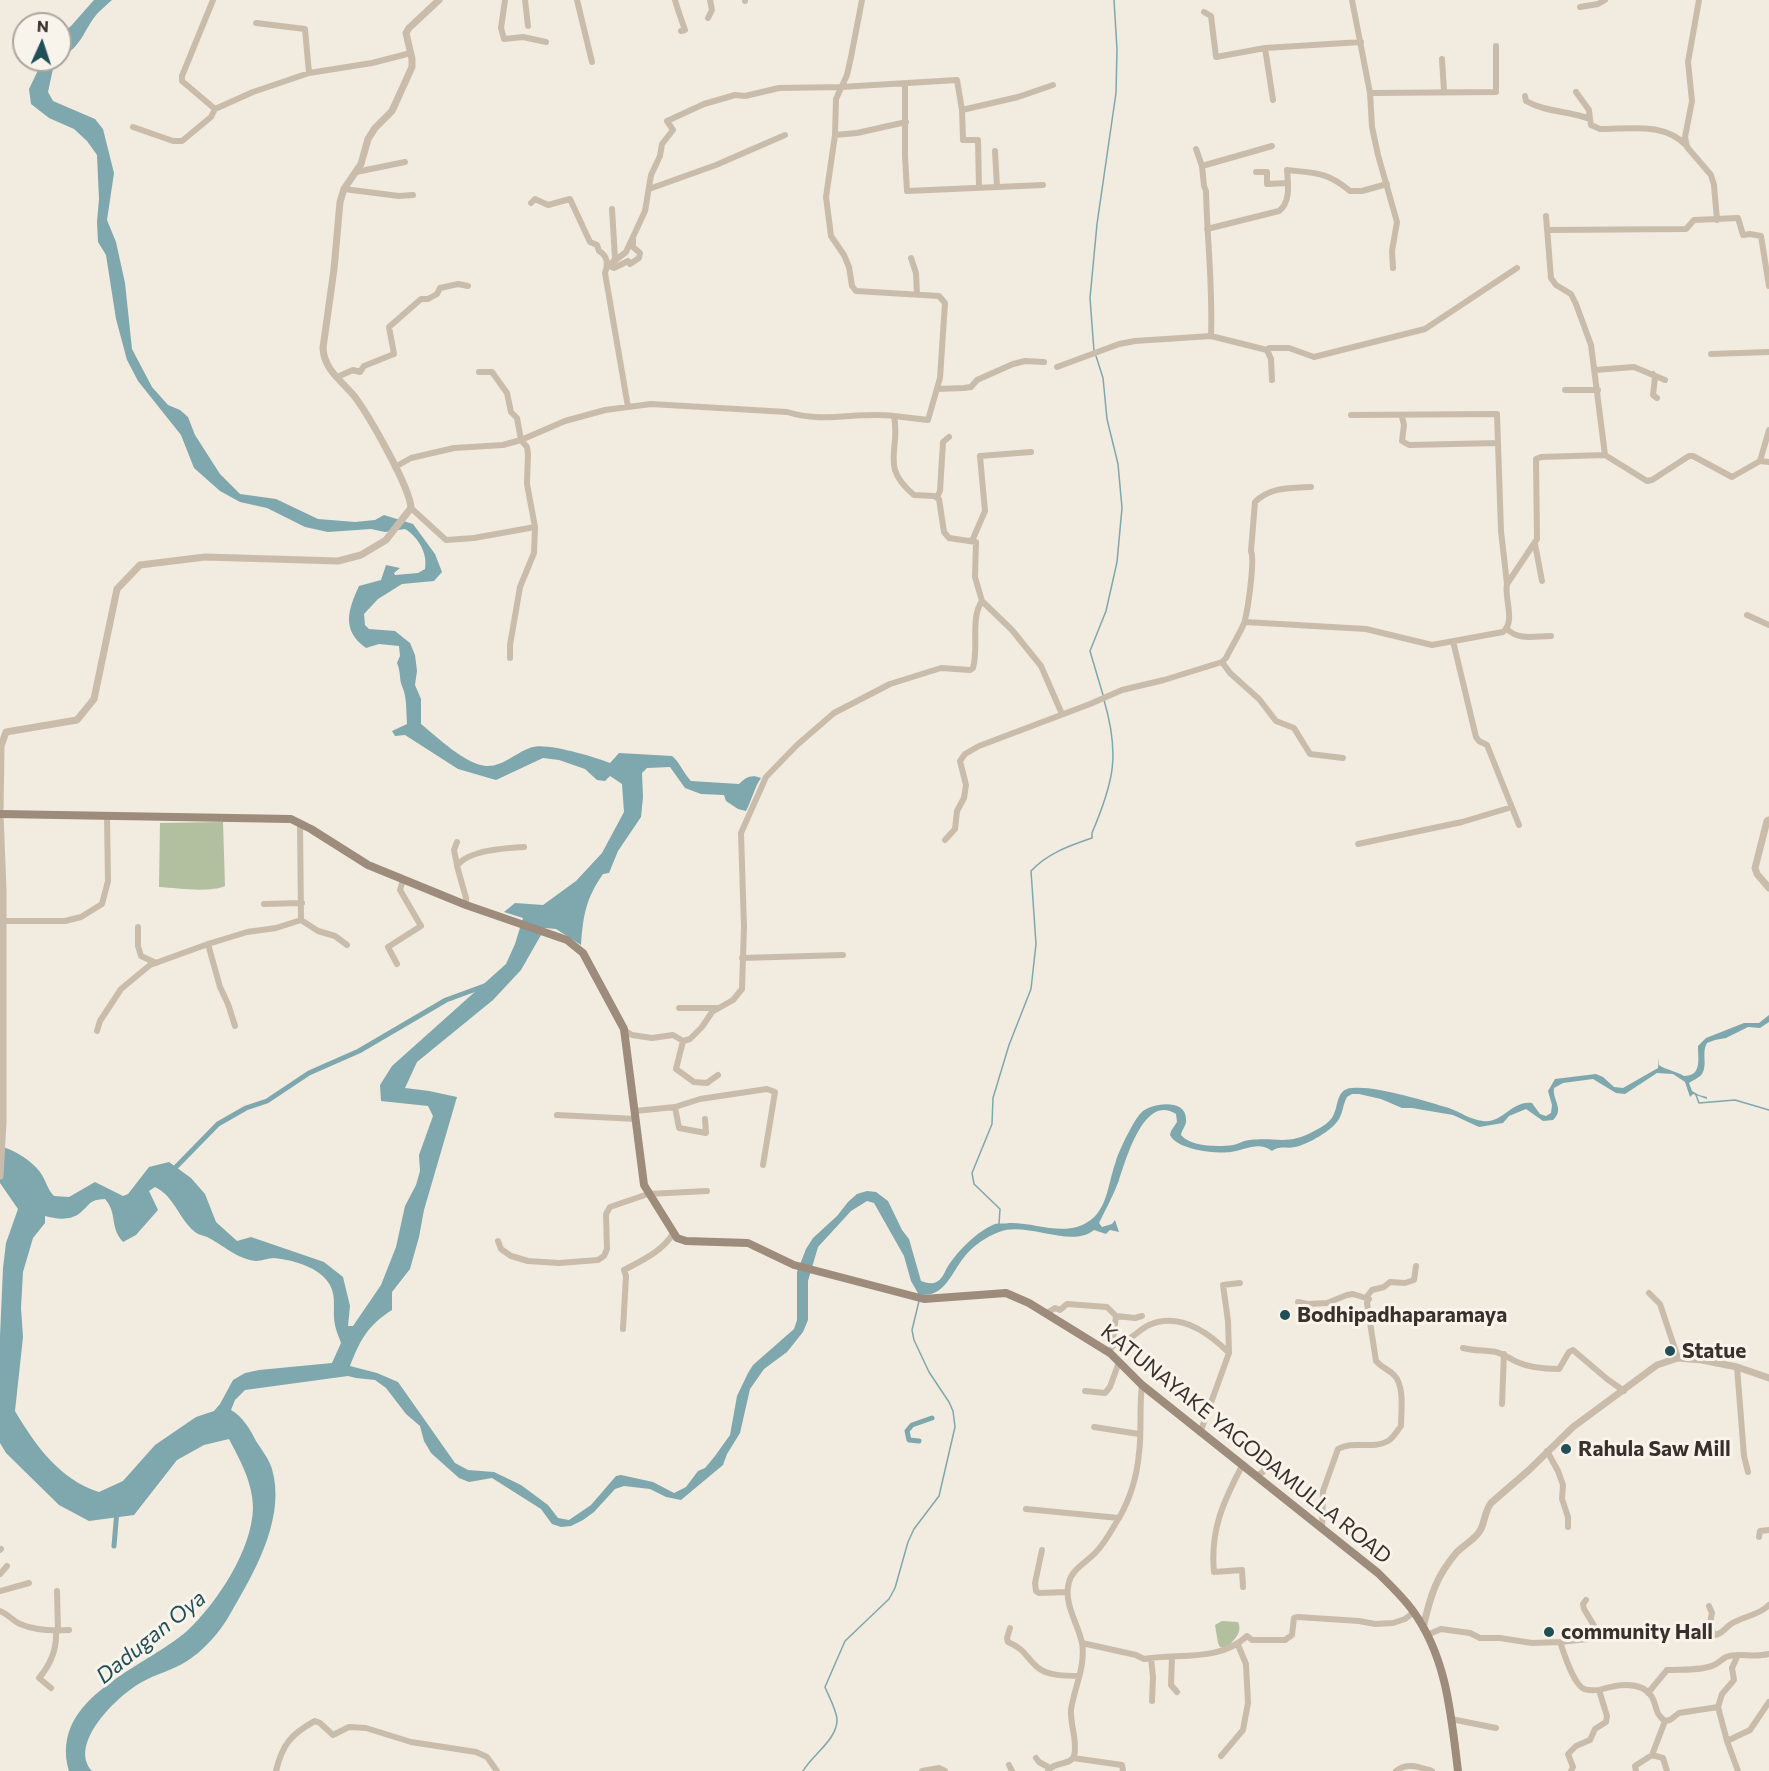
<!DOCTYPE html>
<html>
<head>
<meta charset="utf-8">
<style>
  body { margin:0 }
  #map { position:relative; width:1769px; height:1771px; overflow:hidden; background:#f2ebdf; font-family:Commissioner,sans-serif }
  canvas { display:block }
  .north { position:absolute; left:12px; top:12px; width:60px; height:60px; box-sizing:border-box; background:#f9f4eb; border:2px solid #aca69e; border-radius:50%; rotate:3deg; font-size:16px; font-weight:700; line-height:24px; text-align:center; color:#38302a }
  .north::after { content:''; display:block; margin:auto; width:21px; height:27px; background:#214f57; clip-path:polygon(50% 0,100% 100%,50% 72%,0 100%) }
</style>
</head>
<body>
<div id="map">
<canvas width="1769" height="1771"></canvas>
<div class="north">N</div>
</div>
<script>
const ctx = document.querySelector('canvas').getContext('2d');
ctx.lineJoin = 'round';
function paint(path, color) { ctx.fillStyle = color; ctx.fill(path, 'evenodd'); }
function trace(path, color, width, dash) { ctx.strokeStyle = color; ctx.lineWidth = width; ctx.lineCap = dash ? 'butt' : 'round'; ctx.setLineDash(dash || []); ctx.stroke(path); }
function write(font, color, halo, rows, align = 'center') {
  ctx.font = font + ' Commissioner,sans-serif'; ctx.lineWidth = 6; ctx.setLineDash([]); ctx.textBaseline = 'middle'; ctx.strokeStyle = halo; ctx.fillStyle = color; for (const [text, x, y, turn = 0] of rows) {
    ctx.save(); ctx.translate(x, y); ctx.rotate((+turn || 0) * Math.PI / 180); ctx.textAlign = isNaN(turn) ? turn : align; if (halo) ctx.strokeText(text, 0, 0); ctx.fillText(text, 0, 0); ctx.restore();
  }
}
paint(new Path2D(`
  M223,822l2,64c-16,7 -48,2 -66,1l1,-64z
  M1222,1621l16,1c5,11 -4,17 -10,25h-8l-2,-4 -3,-18z`), '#b2c09f');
paint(new Path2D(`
  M94,0h18c-5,4 -10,9 -15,14 -13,15 -16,35 -37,43v-22l11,-9z
  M43,60h14l-3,4 -6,28 5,9 42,18 8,10 11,44 -7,47 9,22 9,41 7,66 20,38 16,18 12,5 8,7 7,18 25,39 20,20 36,5 42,20 37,3 20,-2 9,-5 29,9 22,30 7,18 -8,9 -32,3 -24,15 -14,15 1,11 4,4 26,2 15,12 5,12 2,16 -2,14 6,14v25c16,13 44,40 65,42 18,1 31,-15 47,-19 15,-4 62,10 77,16l9,-10 53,3c7,5 12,18 19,25l48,3c7,-7 12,-10 22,-6 -7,10 -9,22 -15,33l-8,-2 -12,-8 -2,-6 -23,-1 -16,-6 -15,-21 -23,1 -5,5 1,24 -2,20 -23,34 -9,22 -6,1c-17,24 -20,42 -22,71l-25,-16 -11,-1 -24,42 -28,30 -76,62 -12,26 24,3 28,6 -33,113 -5,27 -9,32 -18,23v18c-24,15 -32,30 -42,56l27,7 21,9 57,81 13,7 26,2 27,13 27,20 10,13 11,2 22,-15 25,-29 5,-1 32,7 21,11 12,-6 12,-16 7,-3 10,-12 15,-21 7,-39 11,-23 5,-8 41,-36 3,-9v-48l9,-23 7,-11 24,-22 11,-14 9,-8 10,-3 9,1 12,9 14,29 7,9 12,42c5,2 12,4 17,0 5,-3 7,-10 10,-15 10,-15 29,-35 47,-42 4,-1 10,0 14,-1 28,-1 58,16 83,-4 16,-13 17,-40 24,-58 2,-9 19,-43 25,-48 9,-10 45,-15 45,6 1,6 -4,10 -5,16 10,12 37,12 52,10 6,-1 11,-5 17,-5 27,-3 39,6 66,-10 6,-3 14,-8 17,-14 6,-11 3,-27 19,-28 22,-3 74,13 97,20 11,4 22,12 34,13 19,3 29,-21 49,-18l8,11 6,2 5,-3 1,-8 -4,-14 7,-12 41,-5 7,3 11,10 9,1 35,-20 1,-10v7c7,5 17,6 25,11 18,0 14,-17 14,-30l8,-8 38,-15h15l10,-8v7l-9,6 -12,-1 -22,11 -11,2 -8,3c-6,10 1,21 -5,31 -3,4 -9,6 -13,9l3,8 7,4 8,2v2l-14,-5 -3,3 -5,-15 -12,-8 -16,-1 -32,21 -9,-1 -23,-14 -30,4 -9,5c-2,12 11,21 -1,32l-10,1 -17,-12 -17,7 -6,7 -24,4 -26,-12 -41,-7h-10l-21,-9 -22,-5h-7l-5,3c-4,7 -4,15 -8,22 -6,11 -32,26 -44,28 -9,2 -16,-2 -23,4 -14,-10 -26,-1 -41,1 -15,2 -54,-2 -61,-17l1,-4 6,-9 -1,-8c-32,-21 -50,46 -57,66 -5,14 -13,29 -20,43l3,4 10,-3 3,-4 4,12 -9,-2 -4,4 -12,-4c-23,19 -67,-9 -95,2 -13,5 -25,13 -34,24 -15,18 -19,41 -46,39l-8,-14 -7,-25 -30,-53 -7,-2 -16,10 -33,36 -10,34v39l-5,12 -16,20 -23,17 -14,20 -10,44 -13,21 -4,11 -42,35 -15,-3 -16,-8 -26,-3 -9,3 -21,23 -11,8 -12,6 -10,1 -9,-3 -11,-15 -49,-31 -23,4 -10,-4 -28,-25 -7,-12 -4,-15 -14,-12 -20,-26 -11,-8 -19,-2 -8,-2 -103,14 -10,10 -4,10c12,7 19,19 25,31 5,8 13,18 16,28 13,45 -13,95 -35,133 -7,12 -13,24 -23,35 -7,8 -17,18 -27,24 -14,9 -31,13 -45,21 -24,13 -75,62 -50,89h-23c-21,-74 76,-103 118,-140 30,-28 65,-81 66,-123 0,-25 -13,-48 -24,-69l-25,6 -27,15 -43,55 -45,6 -30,-16 -53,-52 -6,-10v-107l3,-68 3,-25 12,-34 -18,-26v-37c14,4 31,14 40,26 6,8 7,17 14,24l15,1 26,-15 28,14 5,-2 21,-27 20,-5 22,16 14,16 11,28 21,19 14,-4 73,25 19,15 7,29 -2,20h5l28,-41 15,-38 9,-41 11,-21 4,-14 -1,-16 14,-39 -5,-10 -47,-5 -1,-16 12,-19 114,-102 9,-20 8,-26 -19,-6 11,-9 28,2 33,-24 26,-28 22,-41 -2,-28 -12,-8 -5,5 -8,-1 -12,-11 -26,-9 -16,-2 -47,22 -38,-11 -53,-34 -10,1 -3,-5 15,-7c-1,-14 0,-27 -5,-38 -3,-7 -1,-14 -5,-23l3,-7 -1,-10 -20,-2 -13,4c-25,-18 -18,-38 -7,-62l22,-6 5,-15 14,3 -6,5 1,2 23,-2 7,-4c3,-16 -7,-32 -20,-40l-20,3 -14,-3 -43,3 -23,-5 -38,-19 -27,-6 -20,-11 -26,-23 -13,-33 -43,-54 -11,-21 -11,-41 -10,-64 -8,-13 -1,-21 2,-22 -2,-44 -10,-14 -13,-12 -25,-11 -18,-14 -2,-15zM155,1187c20,9 25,36 43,47 3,1 6,2 9,3 16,8 30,22 49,24 6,0 12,-3 18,-3 19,2 46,9 56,27 7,13 2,27 5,40 1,6 4,12 6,18l-9,20 -73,7 -14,3 -12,7 -13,24 -6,7 -18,6 -41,28 -32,36 -24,11c-39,-12 -64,-47 -84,-81l8,-74 -2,-29 2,-36 10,-34 12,-15v-7c11,3 25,5 35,-3 11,-9 8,-13 25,-14 13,15 4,27 18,43l13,-7 22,-25 -9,-19z`), '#7fa7ae');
trace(new Path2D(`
  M1094,351l-4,-53 7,-74 19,-131 1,-44 -3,-49
  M1096,356l7,22 4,41 11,45 4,44 -5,54 -11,49 -16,40 13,44
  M1696,1095l3,8 36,-3 34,10
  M999,1224l1,-15 -26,-25 -2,-11 20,-49 1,-26 16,-53 22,-56 5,-45 -5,-73c17,-18 38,-25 61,-33v-5c22,-52 28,-78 12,-133
  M803,1771c9,-16 35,-32 34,-52 -1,-10 -8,-22 -12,-32l20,-46 44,-42 6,-11 13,-46 6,-13 25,-33 16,-69 -2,-16 -4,-9 -20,-30 -15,-32 -2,-10 7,-29`), '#7fa7ae', 1.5);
trace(new Path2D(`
  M173,1170l45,-46 28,-16 21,-7 42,-28 50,-22 87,-51 41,-15
  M919,1441l-10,-1 -2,-9 5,-6 20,-7
  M114,1546l3,-36`), '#7fa7ae', 5);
trace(new Path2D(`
  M213,0l-31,76v5l33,28 38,-17 56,-19 63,-10 39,-10
  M505,0l-4,28 3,11 19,-2 23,5
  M525,0l3,26
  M577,0l15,62
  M675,0c3,11 7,21 10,30l-4,1
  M745,0v1
  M862,0l-11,57 -4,18 -11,24 -1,36 -9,62 5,39 13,19 5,12 3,19 4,5 83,5 6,7 -5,75 -12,42 -34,-4
  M1352,0l18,93 2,34 6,28 19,67 -5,29 1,17
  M1699,0l-11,62 4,39 -7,36 2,10 24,28 3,10 3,35
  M1580,7l18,-3 7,-4
  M1204,12l7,4 5,41 49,-9 96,-6
  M708,18l4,-8 -2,-10
  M256,23l49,6 4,44
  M1265,48l8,52
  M1442,59l2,32
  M905,84v72l2,35 136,-6
  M1576,92l13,18 1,9
  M1370,93l126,-1v-46
  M1525,96l1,5c19,11 43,10 64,18l1,6 9,4c31,0 64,-7 87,17
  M962,110l56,-13 35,-12
  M133,127l40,14h9l29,-24 4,-8
  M835,135l22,-2 49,-11
  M1196,149l6,17 2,20 2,5c1,48 7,97 5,145
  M995,151l2,36
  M1202,166l70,-20
  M356,172l49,-10
  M1256,172h11v12l21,-1
  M344,189l55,7 14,-1
  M649,189l67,-24 69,-30
  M531,203l4,-4 13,6 22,-6 20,43 7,3 2,6c9,5 9,14 6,22l23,134
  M612,209l3,49 -2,4 -5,3 6,3 14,-7 2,3 9,-6 1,-5 -7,-6v-8
  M1546,216l5,62 5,7 15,9 5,10 15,41 14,110
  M1207,229l72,-18c12,-9 9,-28 8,-41 29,3 40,2 63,21h12l25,-7
  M1548,230l138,-1 8,-9 44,-2 5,17 7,-1 11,2 8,50
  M911,258l5,15 1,21
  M613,262l13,-10 19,-41 6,-36 9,-19 2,-12 11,-14 -6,-9 37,-17 31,-9 10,1 34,-8 62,-1 116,-7 5,30 1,30h15l1,48
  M1267,350l2,-2h20l25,9 111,-28 92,-61
  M1711,354l58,-2
  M1057,367l62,-23 16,-3 76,-5 56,14 4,9 1,21
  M1595,370l39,-3 31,13
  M479,372h13l15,21 4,19 6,6 4,22 6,7 1,7 -1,30 8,43 -1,26 -14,34 -10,58v13
  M1653,374l2,4 -2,17 4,3
  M337,377l16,-7 7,2 4,-6 30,-12 -5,-27 32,-28h7l9,-5 3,-6 18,-4 10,2
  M937,389l27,-1 7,-1 6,-7 36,-16 12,-3 19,1
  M1565,390h33
  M1351,415l146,-1 4,117 6,53
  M1402,417l2,8 -2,16 7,4 89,-2
  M1760,461l9,-31
  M395,467l16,-9 43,-10 49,-3 18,-5 44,-19 40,-11 46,-6 136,8c38,12 71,-1 107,4 7,35 -15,50 20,79l20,1 5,3 5,33 5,6 27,4 -1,35 7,24 30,29 29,36 21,48
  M937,497l3,-6 3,-49 6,-5
  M411,508l35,32 28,-2 61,-11
  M972,541l13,-30 -5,-55 51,-4
  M1535,544l7,37
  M1747,615l22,10
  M1245,622l121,7 66,16 71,-13c13,-11 1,-33 4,-48l30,-45 -1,-80 5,-2 64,-2 42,26 5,-1 37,-24h4l39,21 28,-16 9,1
  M1507,629c12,12 28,7 44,7
  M1453,641l23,96 3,4 8,4 32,80
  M1222,662l8,11 29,26 17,22 18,7 16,26 33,4
  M945,840l10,-11 2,-18 7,-13 2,-13 -6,-24 5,-7 14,-8 111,-42 32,-14 42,-10 58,-18 4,-4c4,-9 18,-31 19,-38 3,-12 10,-60 6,-69l4,-49c15,-15 35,-14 56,-15
  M457,842l-3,8 3,15
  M1358,844l104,-22 50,-15
  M264,904l38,-1
  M466,905v-7l-9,-32c11,-16 49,-18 67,-19
  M301,920l17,11 17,5 12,9
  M3,921h62l16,-4 21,-13 6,-23 -1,-65
  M138,927v19l3,10 15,7
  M208,944l12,43 8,17 7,22
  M742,958l101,-3
  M397,964l-9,-17 33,-21 -21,-36 3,-10
  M679,1008h39
  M624,1030l8,5 20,3 21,-3 10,6 7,-2 12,-12 10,-15 21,-12 9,-11 2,-62 -3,-94 25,-56 31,-32 37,-32 56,-29 51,-16 29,2 3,-2c6,-21 -3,-50 9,-67
  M97,1031l3,-10 21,-32 29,-24 58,-21 39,-12 29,-4 25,-8 -1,-97
  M683,1041l-7,28 18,13 13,1 11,-8
  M675,1107l25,-8 67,-10 8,3 -12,73
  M635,1111l40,-4 4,21 27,5 -1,-14
  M557,1115l79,4
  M498,1241l3,8 10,7 17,5 31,2 39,-3 6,-4 3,-7 -1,-35 4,-7 38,-13 59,-3
  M1649,1293l11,11 18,54
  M1298,1302l10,2 19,-1 20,-8 6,-1 16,5
  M1047,1313l8,-5 5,2 7,-6 40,3 9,9 -4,31
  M1116,1316l19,2 7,-2
  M623,1329l3,-53 -2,-6c19,-10 37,-18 49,-36
  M1112,1346c6,-3 13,-5 18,-8 7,-4 12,-10 19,-13 30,-13 59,7 80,28
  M1463,1348c11,3 21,2 33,4 8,2 14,7 21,10 13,6 28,7 42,7l10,-17 4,-2 34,29 17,12
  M1737,1367l7,89 4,16
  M1085,1391l20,2 5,-6 9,-25
  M1502,1404l2,-50
  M1094,1427l45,7
  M1200,1433l29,-80 -1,-32 -5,-36 17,-2
  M1547,1451l11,20 5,14 -1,14 6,18v10
  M1242,1466c-19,36 -32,65 -28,106l28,-2 1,17
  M1256,1476l7,-4 6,-13
  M1026,1509l93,9
  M1322,1529l1,-38 15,-42c15,-9 35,1 50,-8 5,-3 9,-10 13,-15 0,-14 4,-40 -7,-51 -6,-6 -12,-7 -18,-14l-9,-58 1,-8 4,-5 12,-3 6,-5 15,1 9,-3 2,-14
  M1759,1537l1,-6 9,-1
  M0,1550l1,-1
  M1042,1550l-7,33 1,8 3,2 28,-1
  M0,1574l7,-8
  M0,1591l29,-8
  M57,1591l1,40
  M1709,1606l3,7c-2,7 -2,17 3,22 7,-1 10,-7 16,-11 12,-8 27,-8 38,-19
  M0,1611c8,3 13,10 20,13 14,6 34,7 49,6
  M1010,1628l-3,10 1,4c18,8 16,13 29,25 10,9 30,9 42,9
  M1427,1635l14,-6 29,4 10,5h20l32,5 28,-1c4,11 13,42 24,47 5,2 10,1 15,1l8,26 -1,6 -11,7 -5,11 -14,6 -8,8 5,13 -2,4
  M1560,1642l38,-4 1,-4 -15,-25 -1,-5 3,-4
  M1082,1643l54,12 8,4c34,-6 76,3 103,-23l5,4h33l7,-5 2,-17 4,-1 61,4 16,3 18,-1 12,-4 9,-7
  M1172,1657l-1,28 6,7
  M1151,1658l2,19 -1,24
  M51,1688l-12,-10c12,-14 18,-29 17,-47
  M1599,1690c16,-5 42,-11 53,7 6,11 2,16 13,24l5,-1 9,-7 39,-6 9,34 11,30
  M1648,1693l19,-23c15,-1 34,1 47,-5 5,-2 8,-6 12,-8 13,-5 28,1 42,-3
  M1718,1707l4,-13 12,-14 -2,-12 6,-13
  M1451,1719l45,9
  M1727,1741l23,-11 19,-28
  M1652,1755l11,3 4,13
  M1221,1756l22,-26 5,-27 -2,-39 -8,-19
  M1036,1758l3,4 11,6
  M1073,1758l49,7 1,6
  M1009,1765l3,6
  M276,1771c6,-26 15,-37 39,-50l5,2 13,12 16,-8 17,1 45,14 65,10 11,5 10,14
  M922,1771l17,-3 6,3
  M1048,1771c6,-10 22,-5 26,-15 4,-14 -4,-31 -3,-46 3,-22 15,-44 11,-67 -4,-20 -19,-39 -13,-61 3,-13 18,-20 27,-30 9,-9 16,-23 23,-34 11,-19 18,-42 20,-65 3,-22 0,-45 3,-68
  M1396,1771c11,-9 23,-4 36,0
  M1636,1771l-1,-5 17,-11 13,-34`), '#cabcab', 6);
trace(new Path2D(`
  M1769,820l-2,1 -12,47 2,6 12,14
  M0,1176l3,-54v-232l-3,-76 1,-68 5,-14 71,-12 17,-21 23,-110 23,-24 65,-8 133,4 23,-6 25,-15 25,-32c-1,-21 -42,-92 -56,-111 -13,-16 -31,-27 -32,-49l11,-79 6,-67 4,-13 17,-25 7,-25 7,-11 17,-17 20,-44v-8l-6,-26 3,-5 30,-28
  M1423,1628c7,-31 13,-52 34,-76 8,-8 19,-13 24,-23 4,-9 4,-18 10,-26l38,-33 44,-43 84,-62 21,-7 24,2 35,7 32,11`), '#cabcab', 7);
trace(new Path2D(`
  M0,814l291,5 20,10 57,36 98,40 101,35 16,13 41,76 20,156 33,53 9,3 62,2 46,22 130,34 82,-6 23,10 81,50 32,32 236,188c12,12 25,24 35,38 34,47 38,104 45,160`), '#9d8b7c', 8);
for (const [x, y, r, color] of [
  [1285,1315,6,"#214f57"],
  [1670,1351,6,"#214f57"],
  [1566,1449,6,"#214f57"],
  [1549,1632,6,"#214f57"]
]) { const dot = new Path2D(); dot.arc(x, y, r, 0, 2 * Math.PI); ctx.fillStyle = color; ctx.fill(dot); trace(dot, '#f9f4eb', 2); }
write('bold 21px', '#38302a', '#f9f4eb', [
  ["Bodhipadhaparamaya",1297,1315],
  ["Statue",1682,1351],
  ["Rahula Saw Mill",1578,1449],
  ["community Hall",1561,1632]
], 'left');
write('21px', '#38302a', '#f9f4eb', [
  ["KATUNAYAKE YAGODAMULLA ROAD",1246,1444,39]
]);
write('italic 22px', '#214f57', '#f9f4eb', [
  ["Dadugan Oya",151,1637,-39]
]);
</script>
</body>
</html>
